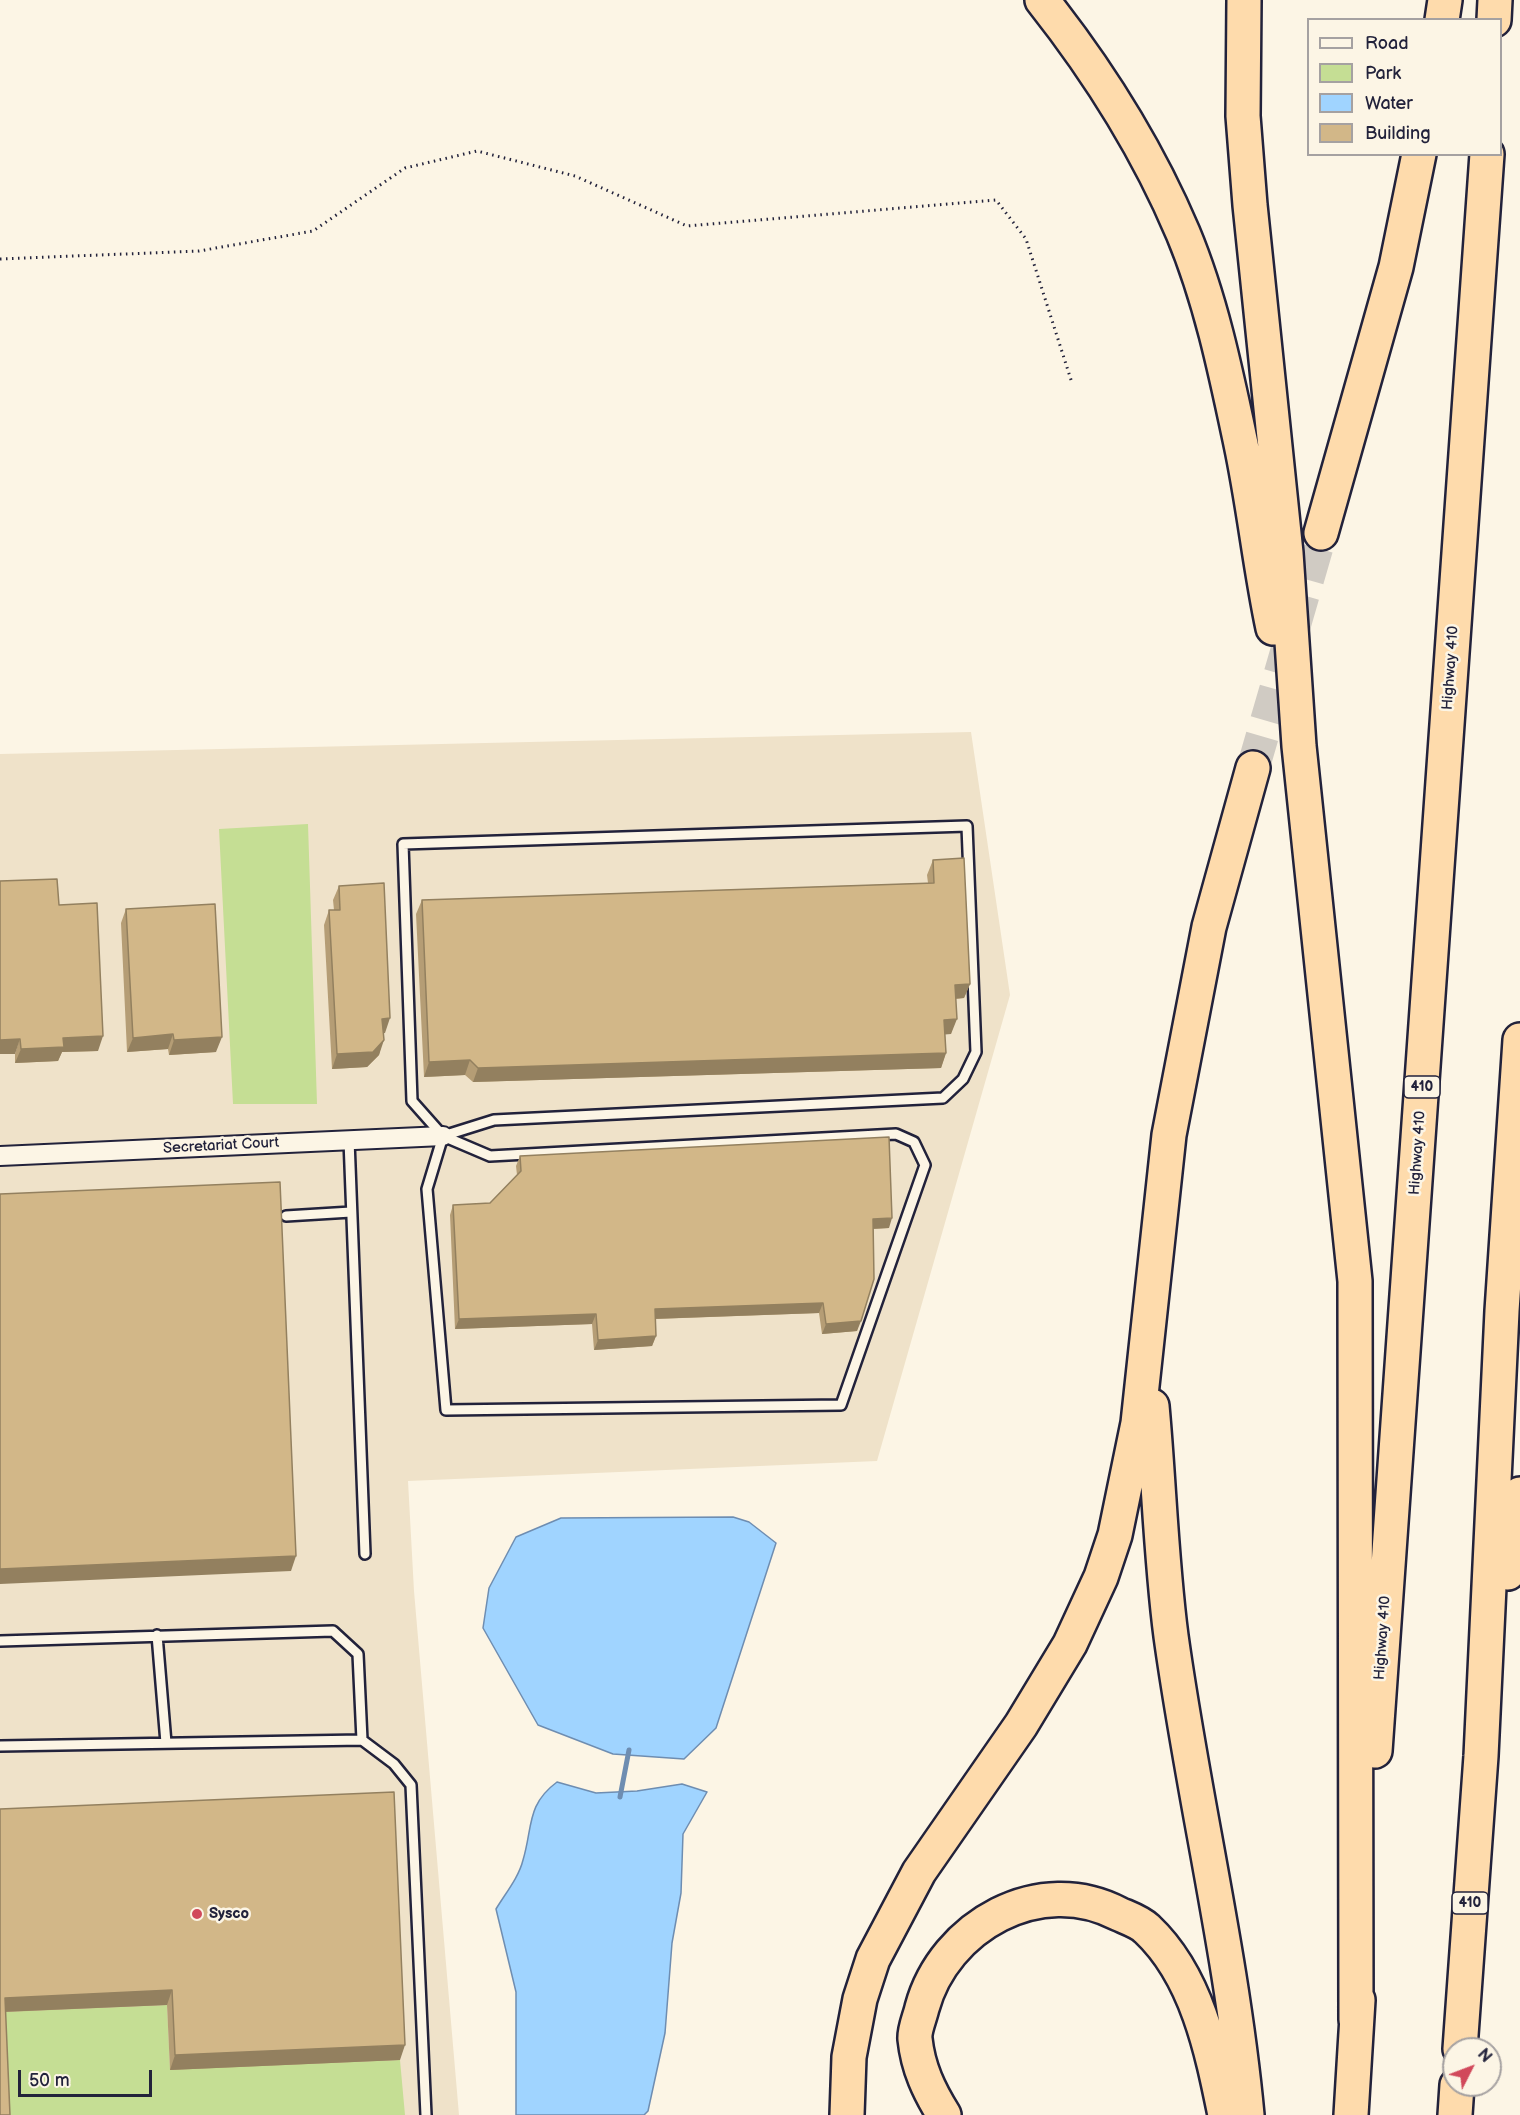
<!DOCTYPE html>
<html>
<head>
<meta charset="utf-8">
<style>
  body { margin:0 }
  #map { position:relative; width:1520px; height:2115px; overflow:hidden; background:#fcf5e5; font-family:"Balsamiq Sans",sans-serif }
  canvas { display:block }
  .legend { position:absolute; left:1307px; top:18px; width:195px; height:138px; box-sizing:border-box; background:#fcf5e5; border:2px solid #a5a1a1; margin:0; padding:8px 10px; list-style:none; font-size:18px; color:#22223b }
  .legend li { display:flex; align-items:center; gap:12px; height:30px }
  .legend b { width:30px; border:2px solid #a5a1a1 }
  .north { position:absolute; left:1442px; top:2037px; width:60px; height:60px; box-sizing:border-box; background:#fcf5e5; border:2px solid #a5a1a1; border-radius:50%; rotate:48deg; font-size:16px; font-weight:700; line-height:24px; text-align:center; color:#22223b }
  .north::after { content:''; display:block; margin:auto; width:21px; height:27px; background:#d1495b; clip-path:polygon(50% 0,100% 100%,50% 72%,0 100%) }
  .scale { position:absolute; left:18px; top:2070px; width:134px; height:27px; box-sizing:border-box; border:3px solid #22223b; border-top:0; padding-left:8px; font-size:18px; line-height:21px; white-space:nowrap; color:#22223b; -webkit-text-stroke:4px #fcf5e5; paint-order:stroke }
</style>
</head>
<body>
<div id="map">
<canvas width="1520" height="2115"></canvas>
<ul class="legend">
<li><b style="height:8px;background:#fcf5e5"></b>Road</li>
<li><b style="height:16px;background:#c5de94"></b>Park</li>
<li><b style="height:16px;background:#a0d4ff"></b>Water</li>
<li><b style="height:16px;background:#d2b788"></b>Building</li>
</ul>
<div class="north">N</div>
<div class="scale">50 m</div>
</div>
<script>
const ctx = document.querySelector('canvas').getContext('2d');
ctx.lineJoin = 'round';
function paint(path, color) { ctx.fillStyle = color; ctx.fill(path, 'evenodd'); }
function trace(path, color, width, dash) { ctx.strokeStyle = color; ctx.lineWidth = width; ctx.lineCap = dash ? 'butt' : 'round'; ctx.setLineDash(dash || []); ctx.stroke(path); }
function write(font, color, halo, rows, align = 'center') {
  ctx.font = font + ' "Balsamiq Sans",sans-serif'; ctx.lineWidth = 5; ctx.setLineDash([]); ctx.textBaseline = 'middle'; ctx.strokeStyle = halo; ctx.fillStyle = color; for (const [text, x, y, turn = 0] of rows) {
    ctx.save(); ctx.translate(x, y); ctx.rotate((+turn || 0) * Math.PI / 180); ctx.textAlign = isNaN(turn) ? turn : align; if (halo) ctx.strokeText(text, 0, 0); ctx.fillText(text, 0, 0); ctx.restore();
  }
}
paint(new Path2D(`
  M971,732l39,263 -133,466 -469,20 6,110 45,524h-459v-1361z`), '#efe2c9');
paint(new Path2D(`
  M308,824l9,280h-84l-14,-275z
  M167,2005l3,64 230,-9 5,55h-401l-4,-103z`), '#c5de94');
const water = new Path2D(`
  M733,1517l16,5 27,21 -60,185 -32,31 -71,-5 -75,-29 -55,-97 6,-40 27,-51 45,-19z
  M557,1782l39,11 41,-2 45,-7 25,8 -24,42 -2,59 -9,50 -7,90 -17,78 -4,4h-128v-123l-20,-83c9,-15 23,-32 27,-49 10,-33 3,-55 34,-78z`);
paint(water, '#a0d4ff');
trace(water, '#6e8db1', 1.5);
trace(new Path2D(`
  M620,1797l9,-47`), '#6e8db1', 5);
trace(new Path2D(`
  M1253,768l68,-235`), '#d0cbc3', 33, [33, 16]);
const lane = new Path2D(`
  M443,1136l-16,53 19,221 395,-5 84,-240 -11,-23 -18,-8 -406,22 -47,-20 -31,-35 -9,-257 564,-18 9,226 -13,27 -20,19 -449,22 -51,16
  M349,1140l16,414
  M286,1216l65,-4
  M157,1635l9,108
  M0,1641l333,-10 25,23 4,86 -362,6
  M362,1740l32,24 17,21 15,330`);
const street = new Path2D(`
  M0,1156l443,-20`);
const highway = new Path2D(`
  M1042,0c57,72 105,148 141,233 28,67 43,140 58,211 13,61 19,123 32,184
  M1244,0l-1,116 7,89 36,348 13,193 56,535 1,739
  M1442,20l3,-20
  M1494,20l1,-20
  M1321,533l75,-266 23,-113
  M1152,1406c7,76 9,154 19,230 22,160 61,318 76,479
  M1508,1573l12,-79
  M1375,1751l112,-1597
  M1460,2049l21,-293 21,-445 18,-271
  M847,2115l2,-58 11,-58 13,-40 46,-87 102,-147 49,-81 31,-67 14,-42 23,-112 31,-288 40,-208 44,-159
  M944,2115c-15,-24 -26,-47 -29,-76 -1,-9 5,-22 7,-31 22,-82 118,-136 197,-94 9,4 21,8 28,15 50,47 65,122 78,186
  M1351,2115l7,-115
  M1455,2115l2,-30`);
trace(lane, '#22223b', 14);
trace(street, '#22223b', 22);
trace(highway, '#22223b', 38);
trace(new Path2D(`
  M0,259l199,-8 114,-20 92,-63 72,-17 98,25 112,50 309,-26 30,39 46,144`), '#22223b', 3, [1.5, 4.5]);
trace(lane, '#fcf5e5', 9);
trace(street, '#fcf5e5', 18);
trace(highway, '#fedbac', 33);
paint(new Path2D(`
  M933,860l37,124 -6,14 -8,1 -5,35h-6l1,19 -5,15 -468,14 -8,-7 -41,2 -8,-163 6,-14 506,-17 -1,-8z
  M339,886l46,147h-1l-5,22 -12,12 -35,2 -8,-144 5,-15h5l-1,-10z
  M59,905l39,146 -36,1 -4,9 -43,2v-9z
  M126,909l90,143 -47,3 -1,-6 -41,3 -6,-129z
  M520,1156l369,72 -16,1 -16,102 -35,3 -3,-21 -164,6 1,17 -4,10 -58,4 -2,-26 -137,5 -5,-114 3,-10 37,-2 27,-28 -1,-9z
  M0,1809l400,251 -230,10 -3,-65 -162,7 -5,103z`), '#b59d75');
paint(new Path2D(`
  M970,984l-6,14 -15,1 6,-14z
  M390,1018l-5,15 -8,1 5,-15z
  M957,1019l-6,15 -12,1 5,-15z
  M173,1034l-5,15 -41,3 6,-14z
  M103,1036l-5,15 -36,1 -4,9 -43,2 6,-14 42,-11z
  M222,1037l-6,15 -47,3 5,-15z
  M20,1039l-5,15h-15v-14z
  M384,1040l-5,15 -12,12 -35,2 5,-15z
  M946,1053l-5,15 -468,14 5,-14z
  M470,1060l-5,15 -41,2 5,-15z
  M892,1218l-3,10 -20,1 4,-10z
  M823,1303l-4,10 -168,6 4,-10z
  M596,1314l-4,10 -137,5 4,-10z
  M861,1321l-4,10 -35,3 4,-10z
  M656,1336l-4,10 -58,4 4,-10z
  M296,1556l-5,15 -291,13v-15z
  M172,1990l-5,15 -167,7 5,-14z
  M405,2045l-5,15 -230,10 5,-15z`), '#93805f');
const building = new Path2D(`
  M964,858l6,126 -15,1 2,34 -13,1 2,33 -468,15 -8,-8 -41,2 -7,-162 512,-17 -1,-23z
  M57,879l2,26 38,-2 6,133 -40,2 1,9 -43,2 -1,-10 -20,1v-159z
  M384,883l6,135 -8,1 2,21 -11,12 -36,2 -8,-144h11l-1,-24z
  M215,904l7,133 -48,3 -1,-6 -40,4 -7,-129z
  M889,1137l3,81 -19,1 1,60 -13,42 -35,3 -3,-21 -168,6 1,27 -58,4 -2,-26 -137,5 -6,-114 37,-2 31,-32 -1,-15z
  M280,1182l16,374 -296,13v-375z
  M394,1792l11,253 -230,10 -3,-65 -167,8 5,117h-10v-306z`);
paint(building, '#d2b788');
trace(building, '#93805f', 1.5);
for (const [x, y, r, color] of [
  [197,1914,6,"#d1495b"]
]) { const dot = new Path2D(); dot.arc(x, y, r, 0, 2 * Math.PI); ctx.fillStyle = color; ctx.fill(dot); trace(dot, '#fcf5e5', 2); }
for (const [x, y, w] of [
  [1422,1087,36],
  [1470,1903,36]
]) { const box = new Path2D(); box.roundRect(x - w / 2, y - 11, w, 22, 4.5); ctx.fillStyle = '#fcf5e5'; ctx.fill(box); trace(box, '#22223b', 1.5); }
write('bold 14px', '#22223b', null, [
  ["410",1422,1087],
  ["410",1470,1903]
]);
write('15px', '#22223b', '#fcf5e5', [
  ["Highway 410",1451,668,-86],
  ["Secretariat Court",221,1146,-3],
  ["Highway 410",1418,1153,-86],
  ["Highway 410",1383,1638,-86]
]);
write('bold 15px', '#22223b', '#fcf5e5', [
  ["Sysco",209,1914]
], 'left');
</script>
</body>
</html>
